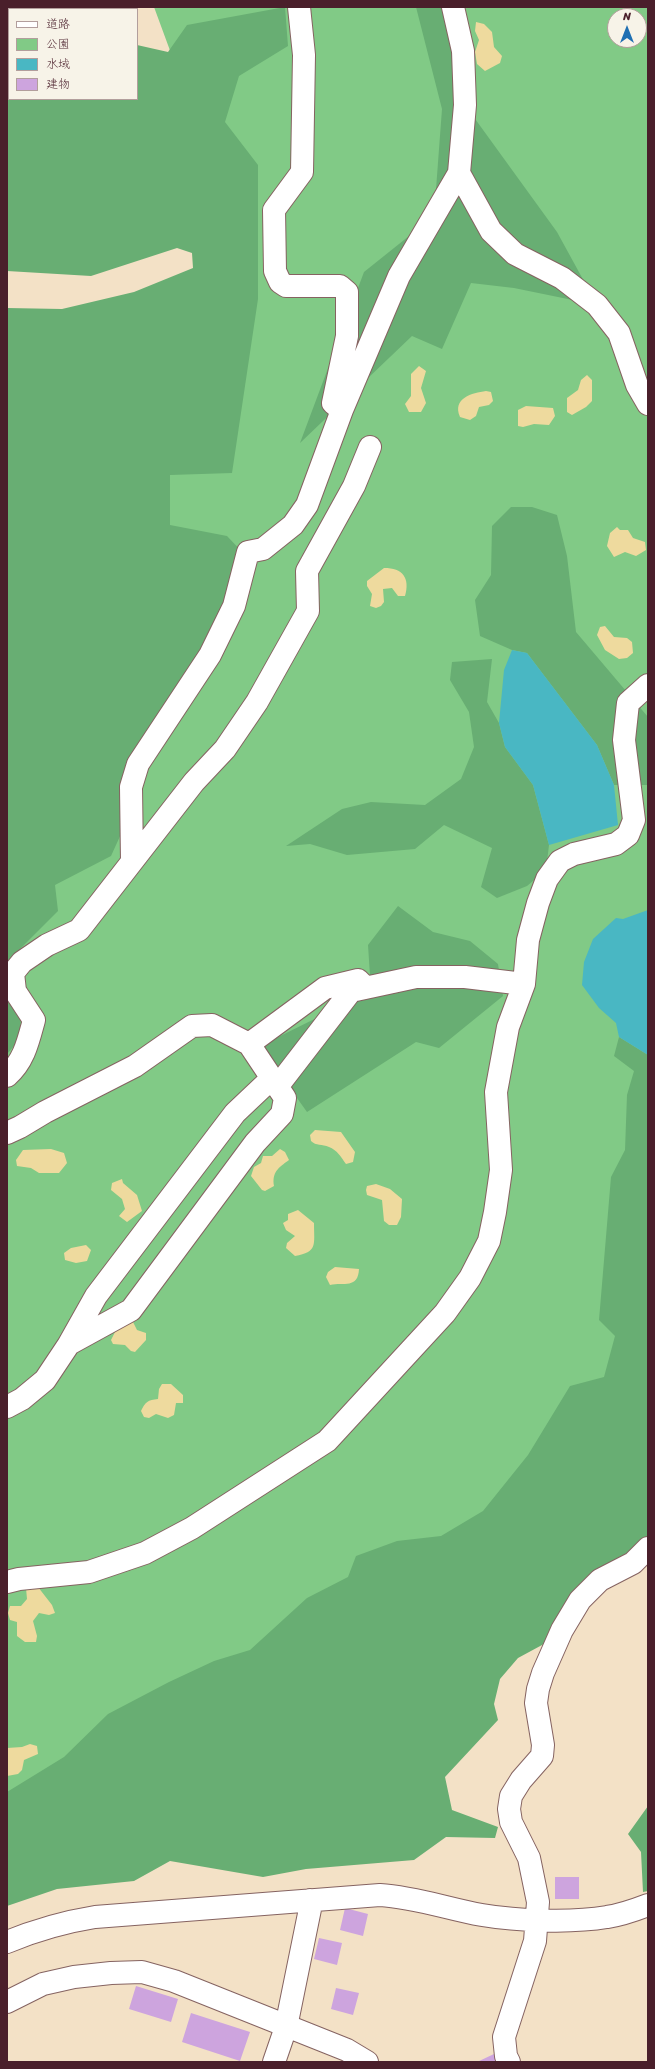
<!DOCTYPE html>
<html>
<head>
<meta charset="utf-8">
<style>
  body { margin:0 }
  #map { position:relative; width:655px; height:2069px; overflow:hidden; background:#f3e1c6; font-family:Sriracha,"Klee One",sans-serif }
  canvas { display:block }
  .frame { position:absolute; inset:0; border:8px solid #4a1f2b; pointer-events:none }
  .legend { position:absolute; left:8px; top:8px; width:130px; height:92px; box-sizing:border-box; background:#f7f3e8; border:1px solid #b29e9c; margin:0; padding:5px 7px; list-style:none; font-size:12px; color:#4a1f2b }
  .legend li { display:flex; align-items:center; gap:8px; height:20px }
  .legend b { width:20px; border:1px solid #b29e9c }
  .north { position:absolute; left:607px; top:8px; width:40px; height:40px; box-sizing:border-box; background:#f7f3e8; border:1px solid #b29e9c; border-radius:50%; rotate:0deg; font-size:11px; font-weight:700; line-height:16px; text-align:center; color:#4a1f2b }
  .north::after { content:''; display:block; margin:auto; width:14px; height:18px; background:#1f6fb2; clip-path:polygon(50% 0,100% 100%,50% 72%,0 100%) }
</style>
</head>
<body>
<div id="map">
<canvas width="655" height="2069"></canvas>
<div class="frame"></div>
<ul class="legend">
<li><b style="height:5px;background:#fff"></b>道路</li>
<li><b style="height:11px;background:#81ca86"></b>公園</li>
<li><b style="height:11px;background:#49b7c3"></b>水域</li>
<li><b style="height:11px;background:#cda4de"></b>建物</li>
</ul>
<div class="north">N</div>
</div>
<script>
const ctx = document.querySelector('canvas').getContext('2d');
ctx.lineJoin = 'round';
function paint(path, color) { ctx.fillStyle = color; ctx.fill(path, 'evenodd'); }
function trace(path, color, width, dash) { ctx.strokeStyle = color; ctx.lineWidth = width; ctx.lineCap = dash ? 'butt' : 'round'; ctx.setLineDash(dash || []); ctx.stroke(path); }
paint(new Path2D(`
  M154,7h494v1459l-641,354v-1005l222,-528 -43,-193zM615,16h24v24h-24z`), '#81ca86');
paint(new Path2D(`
  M285,7l3,39 -49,30 -14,46 33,43v134l-26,174 -62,2v50l57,11 18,19 -30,81 -66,100 -23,87 -15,33 -56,29 3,26 -51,51v3v-657l55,1 72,-17 59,-24 -1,-15 -15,-5 -86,28 -84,-5v-245l2,1v72h128v-54l31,7 19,-27z
  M416,7h40l9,98 92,127 40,73 -83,-17 -43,-5 -29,66 -30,-13 -112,107 64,-171 70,-56 8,-107z
  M511,507h21l25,8 10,41 9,76 72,85v68h-34l-17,-40 -70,-92 -15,-3 -32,-14 -5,-36 16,-25 1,-49z
  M492,659l-5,43 12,21 6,24 28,38 16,60 -3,25 -19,16 -30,12 -16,-11 11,-39 -48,-23 -29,24 -68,6 -37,-11 -24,2 56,-37 29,-7 54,3 36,-26 13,-32 -5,-35 -19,-32 2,-18z
  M398,906l35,26 37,9 28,23 5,32 -64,52 -23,-6 -109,70 -47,-66 111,-55 -3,-46z
  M7,993l14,21 -1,25 -13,15z
  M619,1037l29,18v491l-93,92 -37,20 -18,21 -6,25 4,16 -53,57 7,33 46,17 -3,11 -49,-1 -32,23 -108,9 -43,8 -93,-16 -36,20 -77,8 -50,17v-114l57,-35 44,-43 61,-32 45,-21 36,-11 57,-52 41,-21 8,-21 41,-15 44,-5 42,-25 45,-56 42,-69 34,-9 11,-41 -16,-16 12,-143 14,-27 2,-55 7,-24 -20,-15z
  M648,1806v85l-5,1 -2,-40 -13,-18z`), '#68ae73');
paint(new Path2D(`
  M476,22l8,2 8,8 2,15 8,9 -2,7 -15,8 -8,-7 -2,-12 4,-12 -4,-9z
  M419,366l7,5 -5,17 5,15 -5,9h-12l-4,-8 6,-8v-22z
  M587,375l5,5v21l-6,6 -14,8 -5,-3v-14l11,-8 3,-10z
  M486,391l5,1 2,9 -4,4 -10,2 -3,9 -6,4 -10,-3c-8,-19 12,-24 26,-26z
  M526,406l27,2 2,8 -6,9 -15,-1 -11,3 -5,-1v-16z
  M617,527l3,3h8l5,8 12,4 1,8 -10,6 -11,-4 -11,5 -7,-11 3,-13z
  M384,568c19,0 26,10 21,28h-7l-6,-8 -9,1 1,13 -3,4 -5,2 -6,-2 2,-12 -5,-8v-5z
  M605,626l9,11 13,1 5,4 1,11 -6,5 -8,1 -14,-9 -8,-15 3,-8z
  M315,1130l26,2 14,20 -2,10 -7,2c-5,-7 -9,-14 -17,-17 -7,-3 -13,-1 -18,-6l-1,-6z
  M51,1149l13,4 3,10 -8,10h-20l-8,-5 -14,-2 -1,-6 7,-10z
  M280,1149l5,3 4,8c-11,8 -17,12 -15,26l-9,5 -3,-1 -11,-14 3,-9 7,-4 2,-7h9z
  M122,1179l1,4 14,12 5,16 -15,11 -8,-6 6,-7 -3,-10 -11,-9 1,-7z
  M376,1184l14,5 12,10 -1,18 -4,8h-8l-5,-4 -2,-21 -15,-5 -1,-5 1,-4z
  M298,1210l16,13c0,22 4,29 -19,33l-9,-8 1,-5 8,-7 -9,-6 -3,-7 5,-3v-6z
  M86,1245l5,5 -4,11 -11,2 -11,-3 -1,-7 7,-5z
  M335,1267l24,2c-1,20 -15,13 -29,16l-4,-8 2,-5z
  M133,1322l4,8 9,3v7l-11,12 -4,-1 -6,-6 -12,-1 -2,-4 7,-14z
  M162,1384h9l12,11v8h-7l-2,12 -6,3 -12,-4 -7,4 -5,-1 -3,-6c4,-9 7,-11 17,-12l1,-10z
  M38,1587l14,18 3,8 -6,2 -10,-2 -6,8 4,15 -1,6h-11l-8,-6v-14l-7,-2 -2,-7 2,-7h11l6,-7 -1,-11z
  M30,1744l7,2 1,8 -14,6 -2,10 -4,4 -11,2v-28l15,-1z`), '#eeda9e');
paint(new Path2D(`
  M512,650l15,3 70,92 17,40 4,40 -69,20 -16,-60 -28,-38 -6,-24 5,-53z
  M648,910v145l-29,-18 -3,-14 -17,-15 -17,-23 2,-23 9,-23 23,-21 7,1z`), '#49b7c3');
paint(new Path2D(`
  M555,1877h24v22h-24z
  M345,1908l23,6 -5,22 -23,-6z
  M319,1938l23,5 -5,22 -23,-6z
  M136,1986l42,13 -7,23 -42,-13z
  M336,1988l23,5 -6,22 -22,-6z
  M191,2013l59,19 -10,29 -58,-19z
  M494,2054l3,8h-20z`), '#cda4de');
const minor = new Path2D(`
  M299,7l5,48 -2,117 -28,38 1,61 5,11 6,4h54l7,6v44l-14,67 6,5
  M453,7l10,44 2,54 -6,68 32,58 24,23 47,24 35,27 22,28 18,52 11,19
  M132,861l-1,-74 7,-23 72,-109 24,-49 14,-54 15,-3 30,-24 14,-20 35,-95 57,-134 60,-103
  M249,1044l76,-56 33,-8 6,6
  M7,1076c17,-15 21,-34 27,-56l-19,-29 -2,-18 9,-11 25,-17 32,-15 115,-148 31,-33 32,-47 51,-91 -1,-40 47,-85 16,-39
  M277,1087l74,-96 65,-14h49l59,7
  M7,1133l13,-6 25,-15 90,-46 57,-40 20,-1 37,19 36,54 -3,16 -27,29 -124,167 -62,34
  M7,1407l15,-8 23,-19 24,-36 27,-48 139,-183 37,-35
  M7,1582l12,-3 70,-7 56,-19 47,-25 135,-87 118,-128 25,-35 19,-37 6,-29 6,-42 -5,-78 12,-65 16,-43 4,-44 10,-37 9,-24 13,-18 14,-7 42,-10 12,-9 6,-15 -10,-80 4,-37 20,-18
  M7,1942c29,-12 57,-20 88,-25l285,-22c35,2 68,14 102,20 35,6 90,8 125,2 14,-2 28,-7 41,-12
  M7,2002l36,-18 31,-7 37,-4 31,-1 32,9 173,69 20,12
  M274,2062l12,-35 24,-118v-9
  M509,2062l-3,-6 -2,-19 31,-96 3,-39 -9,-44 -18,-36 -2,-13 2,-13 10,-16 21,-24 1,-11 -7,-42 2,-14 5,-16 19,-43 18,-30 20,-20 33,-17 15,-15`);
trace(minor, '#856361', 24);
trace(minor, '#fff', 22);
</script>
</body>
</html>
